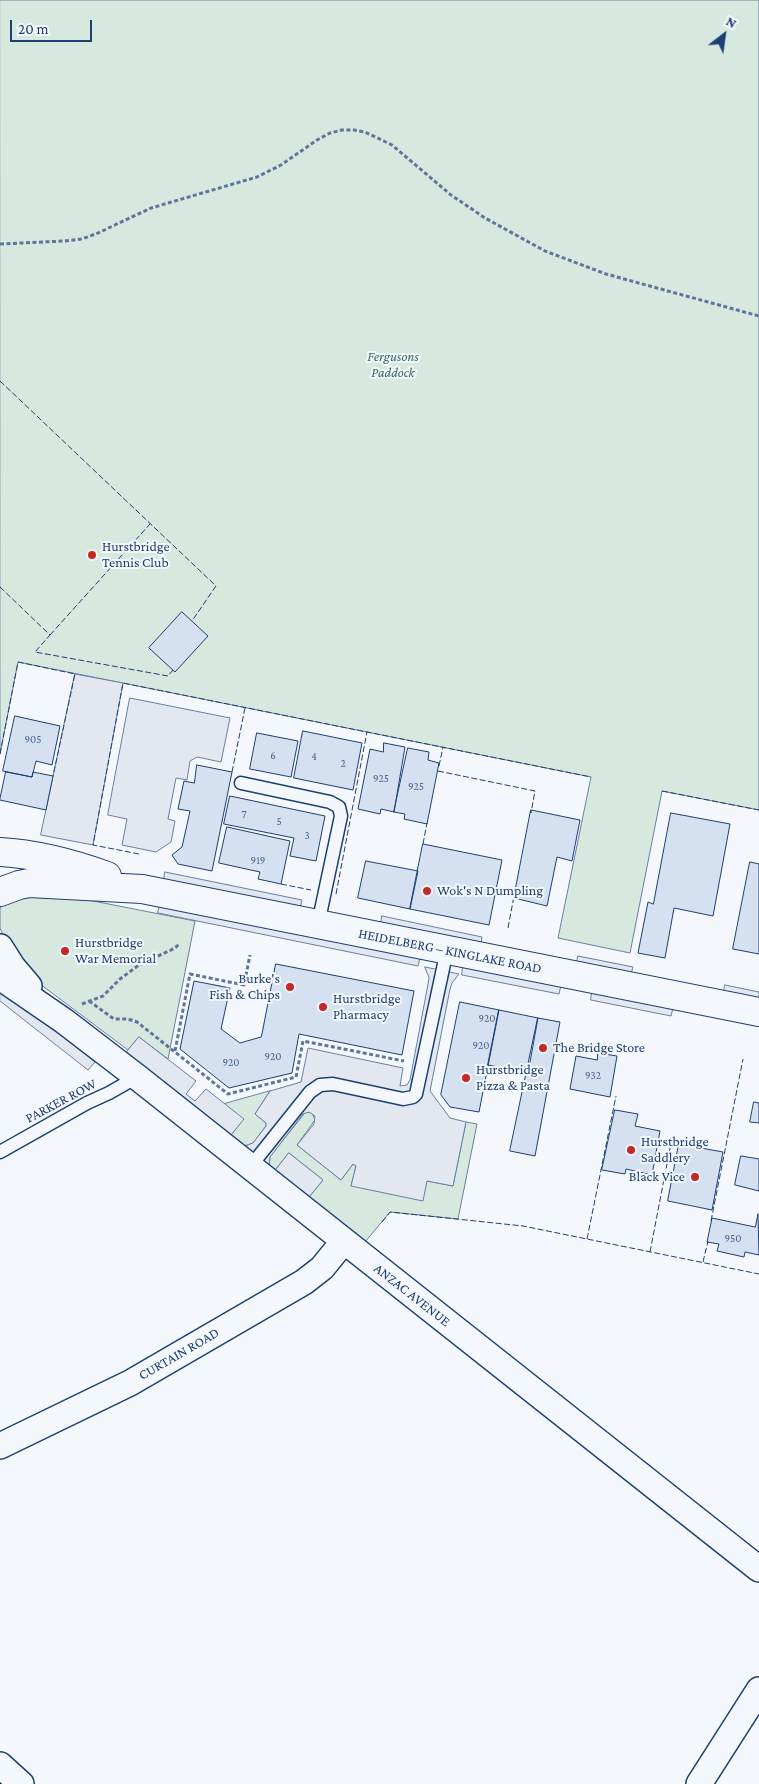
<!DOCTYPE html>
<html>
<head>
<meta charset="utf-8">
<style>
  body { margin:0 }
  #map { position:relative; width:759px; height:1784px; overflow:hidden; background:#f4f7fb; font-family:"Crimson Pro",serif }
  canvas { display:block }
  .north { position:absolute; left:699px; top:10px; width:50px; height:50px; -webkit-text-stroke:4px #f4f7fb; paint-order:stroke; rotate:30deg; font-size:14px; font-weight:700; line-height:20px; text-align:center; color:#1d3f73 }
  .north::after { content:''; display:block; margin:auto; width:18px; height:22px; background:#1d3f73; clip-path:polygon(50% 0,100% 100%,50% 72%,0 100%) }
  .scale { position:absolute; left:10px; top:20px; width:82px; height:22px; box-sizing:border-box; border:2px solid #1d3f73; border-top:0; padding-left:6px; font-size:15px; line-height:18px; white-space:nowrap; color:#1d3f73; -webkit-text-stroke:4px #f4f7fb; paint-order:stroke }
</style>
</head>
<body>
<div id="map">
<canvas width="759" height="1784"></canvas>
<div class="north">N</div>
<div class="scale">20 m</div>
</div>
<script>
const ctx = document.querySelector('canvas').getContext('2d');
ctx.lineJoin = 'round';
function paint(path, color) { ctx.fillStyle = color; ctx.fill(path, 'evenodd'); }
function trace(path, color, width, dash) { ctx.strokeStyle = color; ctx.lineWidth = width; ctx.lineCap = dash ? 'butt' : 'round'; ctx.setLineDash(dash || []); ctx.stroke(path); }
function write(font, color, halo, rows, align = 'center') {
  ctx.font = font + ' "Crimson Pro",serif'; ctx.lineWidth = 4; ctx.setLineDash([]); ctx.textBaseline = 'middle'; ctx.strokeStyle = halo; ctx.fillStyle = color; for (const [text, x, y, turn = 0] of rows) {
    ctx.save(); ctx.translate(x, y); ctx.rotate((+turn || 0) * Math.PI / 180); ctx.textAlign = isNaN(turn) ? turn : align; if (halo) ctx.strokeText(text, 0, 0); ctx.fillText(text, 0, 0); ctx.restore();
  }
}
const green = new Path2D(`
  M0,0h759v810l-97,-19 -32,162 -72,-15 33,-161 -573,-115 -18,92z
  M29,895l44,2 122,24 -27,138 -29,-22 -11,13 -84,-63 -10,-10 -27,-33 -7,-16v-20l4,-4z
  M270,1091l-15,23 11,9v3l-13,17 -8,3 -14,-11 12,-16 -19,-15z
  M306,1112l6,1 3,7 -18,25 44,35 12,-16 3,2 -5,20 76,-5 26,5 13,-64 11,2 -19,95 -68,-7 -25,30 -56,-45 14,-17 -34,-27 -14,17 -6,-4 1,-9z`);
paint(green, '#d7e8df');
trace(green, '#687fa3', 1);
const parking = new Path2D(`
  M75,674l48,9 -30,162 -52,-10z
  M130,698l100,20 -9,44 -24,-5 -7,4 -3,19 -11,-2 -8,41 7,2 -4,21 -15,10 -34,-7 5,-26 -19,-4z
  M165,872l137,28 -2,8 -136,-28z
  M160,905l260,53 -2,8 -260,-53z
  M382,916l100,21 -1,7 -100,-20z
  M578,956l55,11 -2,7 -54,-11z
  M463,966l98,19 -2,9 -97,-19z
  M425,967l34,7 -7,9 -2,6 -20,102 20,27 16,4 -13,64 -26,-5 -4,20 -72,-15 5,-20 -3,-2 -12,16 -44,-35 17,-21 1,-8 -6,-4 -6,2 -33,43 -1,9 -24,-20 8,-3 13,-17v-3l-11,-9 15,-23 31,-9 7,-34 95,20 -3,18 7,-1 3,-5 18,-96 1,-6z
  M725,985l34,7v7l-35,-7z
  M0,988l95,74 -7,8 -88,-69z
  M592,992l81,16 -2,8 -80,-16z
  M139,1037l57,44 -10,13 9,7 11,-12 38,30 -13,16 -105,-82z
  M289,1153l34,27 -14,17 -34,-26z`);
paint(parking, '#e3e8f0');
trace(parking, '#687fa3', 1);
const building = new Path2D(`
  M182,612l26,24 -33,36 -26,-24z
  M15,716l45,10 -8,39 -16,-4 -4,16 -29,-6z
  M303,731l59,12 -9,47 -59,-12z
  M257,733l41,8 -7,36 -41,-8z
  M384,743l21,4 -11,65 -13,-3 -1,5 -22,-5 12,-60 13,3z
  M408,748l21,4 -1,8 11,3 -12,61 -23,-5 1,-5 -11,-2z
  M197,765l35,7 -20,99 -34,-7 -6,-9 10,-8 8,-36 -12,-2 6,-28 10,2z
  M6,772l26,5 1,-5 20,4 -7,34 -46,-10z
  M230,796l95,20 -9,45 -26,-5 4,-18 -70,-14z
  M531,810l49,10 -8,41 -15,-4 -10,49 -33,-8z
  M671,813l59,11 -17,92 -39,-8 -9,50 -27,-5 10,-51 5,2z
  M227,827l63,14 -9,43 -23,-5 2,-7 -41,-9z
  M423,844l79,16 -13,65 -79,-16z
  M366,861l52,10 -8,38 -52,-11z
  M750,862l9,2v90l-26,-5z
  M276,964l138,27 -12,64 -103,-21 -7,39 -63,15 -49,-39 14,-68 36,7 -9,41 19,14 21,-6z
  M460,1002l39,8 -20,102 -29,-5 -9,-12z
  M499,1010l39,8 -10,55 -40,-8z
  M538,1018l22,4 -25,134 -25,-5z
  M598,1053l19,3 -7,41 -40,-8 6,-33 21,4z
  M754,1102l5,1v20l-9,-1z
  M615,1110l23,4 -3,12 25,5 -8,44 -26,-6 -1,5 -23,-4z
  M679,1144l44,8 -11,58 -44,-9z
  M741,1156l18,3v32l-24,-6z
  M758,1214l1,41 -14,-3 -1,5 -27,-6 2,-7 -12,-2 5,-24 43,9z`);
paint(building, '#d5e0f0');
trace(building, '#1d3f73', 1);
const service = new Path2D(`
  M241,783l89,19 9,5 2,9 -23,108
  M0,1152l87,-49 22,-10 28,-16
  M250,1167l60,-75 10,-7 13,-1 70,15 10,-2 3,-3 31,-144`);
const minor = new Path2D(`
  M0,947l12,19 17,20
  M0,977l64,44 73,56 622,492
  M0,1446l130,-63 174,-101 18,-14 22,-27
  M0,1765l21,19
  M699,1784l60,-94`);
const secondary = new Path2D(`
  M0,852c36,2 74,12 107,24
  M0,892l19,-7 10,-2 113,6 617,123`);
trace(service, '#1d3f73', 15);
trace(minor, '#1d3f73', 28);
trace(secondary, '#1d3f73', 30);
trace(new Path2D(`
  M0,244l64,-3 18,-2 16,-6 53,-25 106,-31 24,-12 36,-25 13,-7 12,-3h12l11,2 27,13 59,50 34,23 60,33 61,23 153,42
  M89,1001l25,18h14l9,3 91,72 68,-17 7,-36 101,20
  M82,1004l21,-8 17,-17 19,-14 36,-17 5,-5
  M175,1051l15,-77 54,11 6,-30`), '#5e769c', 3, [4, 2.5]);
trace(service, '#f4f7fb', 12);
trace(minor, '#f4f7fb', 25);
trace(secondary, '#f4f7fb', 28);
trace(new Path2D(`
  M0,381l216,205 -24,35
  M0,587l50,48 -15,17 133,24 5,-6
  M50,635l100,-111
  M0,754l18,-92 57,12 -22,102
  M439,766l4,-19
  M438,771l97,20 -4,22
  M232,772l13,-64
  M662,791l97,19
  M423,844l4,-21
  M139,854l-46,-9 30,-162 468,94
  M281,884l30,6
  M336,894l31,-162
  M508,928l6,-32
  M711,1221l32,-162
  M382,1222l8,-10 133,14 236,48
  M587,1239l29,-143
  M650,1252l21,-109
  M703,1262l5,-21`), '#1d3f73', 1, [6, 2.5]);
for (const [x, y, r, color] of [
  [92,555,5,"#c62828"],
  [427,891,5,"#c62828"],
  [65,951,5,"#c62828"],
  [290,987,5,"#c62828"],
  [323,1007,5,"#c62828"],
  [543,1048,5,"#c62828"],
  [466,1078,5,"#c62828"],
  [631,1150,5,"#c62828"],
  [695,1177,5,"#c62828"]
]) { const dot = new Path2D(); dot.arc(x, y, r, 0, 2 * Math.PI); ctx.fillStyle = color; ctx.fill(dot); trace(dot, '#f4f7fb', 2); }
write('11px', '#4b6792', null, [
  ["905",33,740],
  ["6",273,756],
  ["4",314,757],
  ["2",343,764],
  ["925",381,779],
  ["925",416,787],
  ["7",244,815],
  ["5",279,822],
  ["3",307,836],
  ["919",258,861],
  ["920",487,1019],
  ["920",481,1046],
  ["920",273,1057],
  ["920",231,1063],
  ["932",593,1076],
  ["950",733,1239]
]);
write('italic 14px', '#2c6c60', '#f4f7fb', [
  ["Fergusons",393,357],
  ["Paddock",393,373]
]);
write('14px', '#1d3f73', '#f4f7fb', [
  ["Hurstbridge",102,547],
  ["Tennis Club",102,563],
  ["Wok's N Dumpling",437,891],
  ["Hurstbridge",75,943],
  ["War Memorial",75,959],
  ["Burke's",280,979,"right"],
  ["Fish & Chips",280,995,"right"],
  ["Hurstbridge",333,999],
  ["Pharmacy",333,1015],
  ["The Bridge Store",553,1048],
  ["Hurstbridge",476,1070],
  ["Pizza & Pasta",476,1086],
  ["Hurstbridge",641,1142],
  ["Saddlery",641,1158],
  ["Black Vice",685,1177,"right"]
], 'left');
write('14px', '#1d3f73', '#f4f7fb', [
  ["HEIDELBERG – KINGLAKE ROAD",450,951,11],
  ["PARKER ROW",61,1101,-28],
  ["ANZAC AVENUE",412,1295,38],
  ["CURTAIN ROAD",179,1354,-30]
]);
</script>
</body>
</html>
